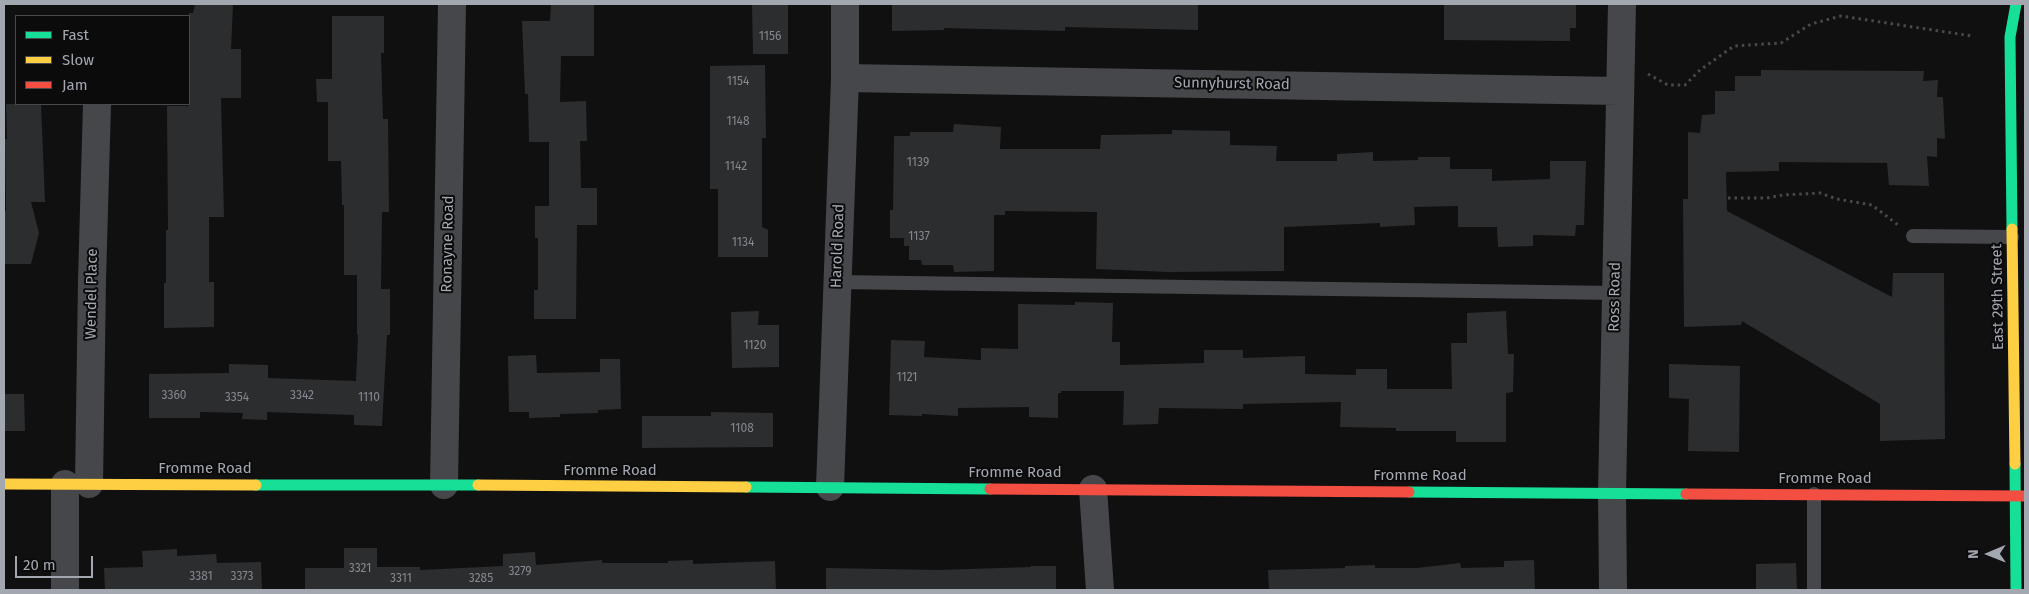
<!DOCTYPE html>
<html>
<head>
<meta charset="utf-8">
<style>
  body { margin:0 }
  #map { position:relative; width:2029px; height:594px; overflow:hidden; background:#101011; font-family:"Fira Sans",sans-serif }
  canvas { display:block }
  .frame { position:absolute; inset:0; border:5px solid #a3a7b0; pointer-events:none }
  .legend { position:absolute; left:15px; top:15px; width:175px; height:90px; box-sizing:border-box; background:#0b0b0c; border:1px solid #48494e; margin:0; padding:6px 9px; list-style:none; font-size:15px; color:#a3a7b0 }
  .legend li { display:flex; align-items:center; gap:10px; height:25px }
  .legend b { width:25px; border:1px solid #48494e }
  .north { position:absolute; left:1964px; top:529px; width:50px; height:50px; -webkit-text-stroke:4px #0b0b0c; paint-order:stroke; rotate:269deg; font-size:14px; font-weight:700; line-height:20px; text-align:center; color:#a3a7b0 }
  .north::after { content:''; display:block; margin:auto; width:18px; height:22px; background:#a3a7b0; clip-path:polygon(50% 0,100% 100%,50% 72%,0 100%) }
  .scale { position:absolute; left:15px; top:556px; width:78px; height:22px; box-sizing:border-box; border:2px solid #a3a7b0; border-top:0; padding-left:6px; font-size:15px; line-height:18px; white-space:nowrap; color:#a3a7b0; -webkit-text-stroke:4px #0b0b0c; paint-order:stroke }
</style>
</head>
<body>
<div id="map">
<canvas width="2029" height="594"></canvas>
<div class="frame"></div>
<ul class="legend">
<li><b style="height:6px;background:#16e098"></b>Fast</li>
<li><b style="height:6px;background:#ffcf43"></b>Slow</li>
<li><b style="height:6px;background:#f24e42"></b>Jam</li>
</ul>
<div class="north">N</div>
<div class="scale">20 m</div>
</div>
<script>
const ctx = document.querySelector('canvas').getContext('2d');
ctx.lineJoin = 'round';
function paint(path, color) { ctx.fillStyle = color; ctx.fill(path, 'evenodd'); }
function trace(path, color, width, dash) { ctx.strokeStyle = color; ctx.lineWidth = width; ctx.lineCap = dash ? 'butt' : 'round'; ctx.setLineDash(dash || []); ctx.stroke(path); }
function write(font, color, halo, rows, align = 'center') {
  ctx.font = font + ' "Fira Sans",sans-serif'; ctx.lineWidth = 4; ctx.setLineDash([]); ctx.textBaseline = 'middle'; ctx.strokeStyle = halo; ctx.fillStyle = color; for (const [text, x, y, turn = 0] of rows) {
    ctx.save(); ctx.translate(x, y); ctx.rotate((+turn || 0) * Math.PI / 180); ctx.textAlign = isNaN(turn) ? turn : align; if (halo) ctx.strokeText(text, 0, 0); ctx.fillText(text, 0, 0); ctx.restore();
  }
}
paint(new Path2D(`
  M195,4h38l-2,45h10v49h-20l3,119h-15v65h5v45l-50,1v-45h2v-53h2l-1,-124h22v-93h4z
  M551,4h43v52h-33l-1,46 26,-1 1,40h-7l1,47h16v37h-20l-1,94h-42v-29h4v-52h-3v-32h14v-64h-20l-1,-48h-3l-3,-73h28z
  M752,4h36v50h-35z
  M892,4h306v26l-133,-3v4l-121,-3v2l-52,1z
  M1444,4h132v24h-6v13l-126,-1z
  M332,16h52v37h-3l2,66h5l1,93h-7l-1,77h9v46h-3l-5,91 -28,-1v-10l-87,-3v8l-25,-1 1,-6 -43,-1v6h-51v-44l80,-1v-9l39,1v13l88,3 2,-46h-1v-60h-13v-70h-2l-1,-44h-13v-59h-11l-1,-23h16z
  M765,65l1,73h-4v89l6,3v27h-50v-68h-8v-123z
  M1761,70l163,1 -1,10 15,-1 -1,17h6l2,42 -8,-1v19l-10,-1 2,30 -40,-1 -2,-22 -108,-1v9l-53,1 1,39 165,86 1,-24h51l1,166 -65,2v-37l-138,-83 -1,4 -57,2 -1,-128h5v-67l12,1 2,-18 13,-1v-23h20v-15h26z
  M6,104h35l4,98h-14l8,31 -8,31h-27v-53h2l-1,-72h2z
  M954,124l47,3 -1,22h100l1,-14 71,-1v-4l58,1v14l47,1 -1,15h61v-7l36,-2v9l45,-1v-3h32v12h42v12l58,-2v-18h36l-2,64h-8l-1,11 -42,-1v11l-35,1 -1,-20h-39v-21l-44,1 1,18 -35,2v-4l-96,4v44l-116,1 -72,-3 1,-57 -92,-1v4h-11v56l-40,1 -1,-7h-31l-1,-5h-12v-14h-5v-8h-14v-28h3l1,-74h16v-4h43z
  M1075,302l38,1 -1,39h8v23l84,-2v-13h39v8l62,-2v18l51,1v-6h31v20h65l-1,-46h16v-30l39,-2 2,43h6l-1,38 -7,1v49h-50v-11h-60v-3l-56,-1 1,-25 -98,2v5l-84,-1 -1,16 -35,1 1,-34h-63v2h-3v25l-29,-1v-10l-71,1v8l-36,-2v2l-33,-1 2,-75 34,1 -1,16 57,3v-12l37,1v-45l57,1z
  M759,311l-1,14h21v42l-47,1 -1,-56z
  M536,355l1,18 63,-1v-13h20l1,50 -23,1v3l-38,1v3l-31,1v-6h-20l-1,-56z
  M1669,364l71,2 -1,86 -51,-1 1,-52 -20,-1z
  M4,394h20l1,37h-21z
  M711,412l62,1v34l-131,1v-32h69z
  M344,548h33v19h43v3l83,-4v-12l32,-2 1,13 66,-5v3h66v-2l25,-1v4l82,-3 1,29h-471v-22h39z
  M177,549v7l39,-2 1,9 44,-1 1,28h-157l-1,-22 39,-1 -1,-16z
  M1534,560l1,30h-266l-1,-20 77,-2v-2l30,-1v3h42l43,-5 1,5 43,-1v-6z
  M1796,563l1,27h-41v-26z
  M1031,566h25v24h-230v-22l112,2 93,-3z`), '#2c2d2e');
trace(new Path2D(`
  M1648,74l20,11h17l15,-15 34,-24 47,-3 30,-19 30,-8 131,20
  M1728,198h39l16,-3 37,-2 17,6 35,6 26,20`), '#48494c', 3, [2.5, 4]);
trace(new Path2D(`
  M1913,236l99,1
  M837,282l779,11
  M1814,494v96`), '#46474a', 14);
trace(new Path2D(`
  M845,78l774,13
  M65,484v106
  M89,484l3,-204 5,-176
  M444,485l8,-481
  M830,487l15,-409v-74
  M1093,489l7,101
  M1613,590l-1,-97 10,-489`), '#46474a', 28);
trace(new Path2D(`
  M2012,229l-2,-192 6,-33
  M2015,464l1,126
  M256,485h222
  M746,487l244,2
  M1409,492l277,2`), '#16e098', 11);
trace(new Path2D(`
  M2012,229l3,235
  M4,484l252,1
  M478,485l268,2`), '#ffcf43', 11);
trace(new Path2D(`
  M990,489l419,3
  M1686,494l339,2`), '#f24e42', 11);
write('12px', '#858890', null, [
  ["1156",770,37],
  ["1154",738,82],
  ["1148",738,122],
  ["1139",918,163],
  ["1142",736,167],
  ["1137",919,237],
  ["1134",743,243],
  ["1120",755,346],
  ["1121",907,378],
  ["3360",174,396],
  ["3342",302,396],
  ["3354",237,398],
  ["1110",369,398],
  ["1108",742,429],
  ["3321",360,569],
  ["3279",520,572],
  ["3381",201,577],
  ["3373",242,577],
  ["3311",401,579],
  ["3285",481,579]
]);
write('15px', '#a3a7b0', '#0b0b0c', [
  ["Sunnyhurst Road",1232,84,1],
  ["Ronayne Road",448,244,-89],
  ["Harold Road",838,246,-88],
  ["Wendel Place",92,294,-89],
  ["Ross Road",1615,297,-89],
  ["East 29th Street",1998,297,-91],
  ["Fromme Road",205,469],
  ["Fromme Road",610,471],
  ["Fromme Road",1015,473],
  ["Fromme Road",1420,476],
  ["Fromme Road",1825,479]
]);
</script>
</body>
</html>
